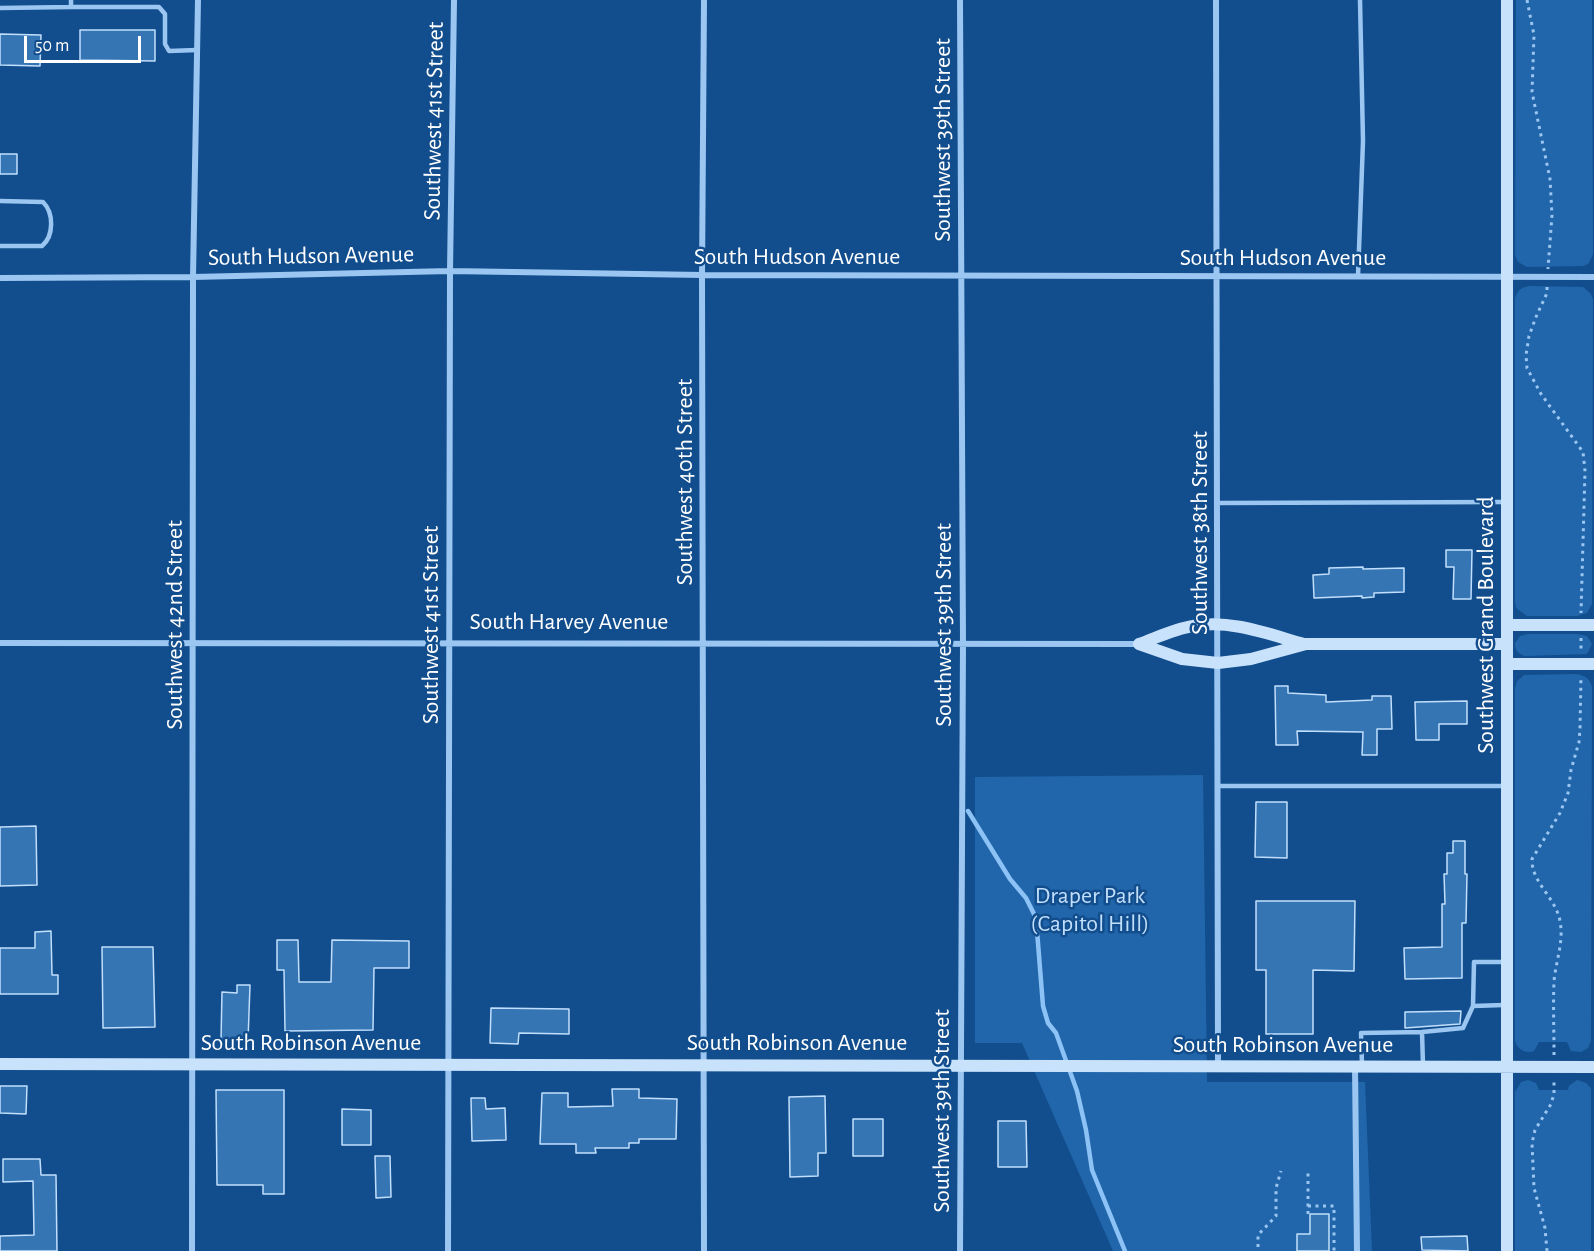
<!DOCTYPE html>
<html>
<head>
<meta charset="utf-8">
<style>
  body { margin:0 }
  #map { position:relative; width:1594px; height:1251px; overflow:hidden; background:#124e8d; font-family:"Alegreya Sans",sans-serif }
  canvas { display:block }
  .scale { position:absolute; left:24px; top:36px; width:117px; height:27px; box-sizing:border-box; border:3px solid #fff; border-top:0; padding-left:8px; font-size:18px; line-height:21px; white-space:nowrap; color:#fff; -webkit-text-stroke:4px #124e8d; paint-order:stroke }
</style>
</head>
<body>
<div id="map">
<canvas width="1594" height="1251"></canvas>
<div class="scale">50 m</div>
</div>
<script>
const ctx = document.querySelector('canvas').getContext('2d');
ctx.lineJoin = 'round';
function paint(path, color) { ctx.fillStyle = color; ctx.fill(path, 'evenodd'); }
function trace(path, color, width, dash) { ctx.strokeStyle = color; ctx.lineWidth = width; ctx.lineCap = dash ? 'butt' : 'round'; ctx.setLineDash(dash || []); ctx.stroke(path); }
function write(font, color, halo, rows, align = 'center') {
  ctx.font = font + ' "Alegreya Sans",sans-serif'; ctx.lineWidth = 5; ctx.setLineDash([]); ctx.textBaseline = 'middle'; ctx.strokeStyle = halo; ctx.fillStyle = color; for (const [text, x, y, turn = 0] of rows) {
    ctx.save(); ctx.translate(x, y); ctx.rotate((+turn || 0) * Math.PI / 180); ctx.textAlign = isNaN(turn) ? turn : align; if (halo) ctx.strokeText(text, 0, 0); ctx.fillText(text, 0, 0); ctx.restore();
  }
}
paint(new Path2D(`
  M1516,0h76l1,254 -4,9 -5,3 -57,1 -9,-5 -3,-7z
  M1529,286l54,1 8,7 2,5 -1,305 -5,9 -10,3h-50l-11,-8 -1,-6v-303c2,-9 6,-11 14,-13z
  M1527,634h50l10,2 5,8 -5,10 -62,2c-7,-2 -10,-6 -10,-13l5,-7z
  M1576,674c8,1 14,4 16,13l-1,354 -3,7 -7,4 -10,-1 -4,-9h-28l-5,9c-9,3 -16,-1 -19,-10v-353l2,-7 7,-6z
  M1203,775l4,307h158l7,169h-259l-91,-208h-47v-266z
  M1528,1080l8,3 3,7h29l1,-4 8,-6 9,3 5,5v163h-76v-159l6,-10z`), '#2166aa');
trace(new Path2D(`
  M968,811l42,68 16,19 10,20 7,88 5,17 8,10 21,58 9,39 6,40 33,81`), '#8cc2f5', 4.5);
const building = new Path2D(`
  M80,30h75v31l-75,-1z
  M0,34l41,1 -1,31 -40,-1z
  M0,154h17v20h-17z
  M1446,550h26l-1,49h-18l1,-32h-8z
  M1363,567v2l41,-1v24l-30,1v4l-12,1v-2l-48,2 -1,-23 16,-1v-6z
  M1275,686h13v7l38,2v7l46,-2v-4h19l1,33h-15v26h-15l1,-23 -66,-1 1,14h-22z
  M1467,701v23h-28v16h-23l-1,-38z
  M1256,802h31v56l-32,-1z
  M36,826l1,59 -37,1v-59z
  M1453,841h12v33h2l-1,49h-4v55l-57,1 -1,-31 38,-1v-43h3l-1,-30h3v-21h6z
  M1256,901h99l-1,70 -41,-1v64h-47v-64h-10z
  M51,931l1,44h6v19h-58v-46h35v-16z
  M277,940h21l1,42h32l1,-42 77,1v27h-35l-1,62 -88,1 -1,-61h-7z
  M102,947h51l2,80 -52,1z
  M237,985h13l-2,56 -27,-1 1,-48 15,1z
  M491,1008l78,1v25l-50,-1 -1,11 -28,-1z
  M1461,1011l-1,13 -55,4v-16z
  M0,1086h27l-1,28 -26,-1z
  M612,1089h27v9l38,1 -1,40h-37v4h-10v5h-34l1,5h-20v-9h-36l2,-51h26v14l45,-1z
  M216,1090h68v104h-21v-9h-46z
  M825,1096l1,57h-8v23l-28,1 -1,-80z
  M471,1098h14l1,11 19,-1 1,32 -34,1z
  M342,1109l29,1v35h-29z
  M853,1119h30v37h-30z
  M998,1121h28l1,46h-29z
  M375,1156h15l1,41 -15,1z
  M3,1159h37l1,16h15l1,76h-57v-15l34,-1 -1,-54 -30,1z
  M1310,1214h19v37h-32v-17h13z
  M1467,1236l1,15 -46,-1 -1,-13z`);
paint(building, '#3675b4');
trace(building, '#c1dffc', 1.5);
trace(new Path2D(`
  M1527,0l7,35 -2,57 18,87 2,36 -4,54
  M1547,287v6l-11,24 -7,19 -3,19 1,13 14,26 42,58 2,19 -4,142
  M1581,638v14
  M1554,1055c0,-24 -1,-49 0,-74 2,-21 10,-39 6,-60 -4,-23 -29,-39 -28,-62l28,-46 8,-20 3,-23 8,-28 1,-14 1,-51
  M1308,1206h26v45
  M1308,1214v-43
  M1258,1247v-12l18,-19v-28l5,-17
  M1547,1251l-2,-23 -11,-40 -2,-45 3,-13 16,-26 3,-10v-14`), '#9bc6f1', 3, [3, 4.5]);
trace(new Path2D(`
  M71,0v7h88l6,7v30l4,7 28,-1
  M0,8l71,-1
  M0,201l43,1c11,11 11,34 -1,44h-42
  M1358,276l5,-135 -3,-141
  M1218,503l288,-1
  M1218,786h287
  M1504,1005l-31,1 1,-44h31
  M1362,1065l-1,-32 61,-1
  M1423,1065l-1,-33 41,-4 10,-22`), '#9bc6f1', 4.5);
trace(new Path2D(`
  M704,0l-2,275 2,976
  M960,0l3,644 -3,607
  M1216,0l2,1065
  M0,278l193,-1 257,-6 252,4 892,2
  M0,643l1139,1
  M1355,1066l2,185
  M192,1251l1,-974 5,-277
  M448,1251l2,-980 4,-271`), '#9bc6f1', 6);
trace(new Path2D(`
  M1507,625h87
  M1139,644l43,15 36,4 33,-4 55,-15h201
  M1139,644c17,-6 35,-15 54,-18 37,-7 75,8 111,18
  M1507,664h87
  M0,1064l1594,3
  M1507,1251v-1251`), '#c9e2fc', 12);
write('24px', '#fff', '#124e8d', [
  ["Southwest 41st Street",434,121,-89],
  ["Southwest 39th Street",943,140,-90],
  ["South Hudson Avenue",311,256,-1],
  ["South Hudson Avenue",797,257],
  ["South Hudson Avenue",1283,258],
  ["Southwest 40th Street",685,482,-90],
  ["Southwest 38th Street",1200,533,-90],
  ["South Harvey Avenue",569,622],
  ["Southwest 42nd Street",175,625,-90],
  ["Southwest 41st Street",431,625,-90],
  ["Southwest 39th Street",944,625,-90],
  ["Southwest Grand Boulevard",1486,625,-90],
  ["South Robinson Avenue",311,1043],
  ["South Robinson Avenue",797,1043],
  ["South Robinson Avenue",1283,1045],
  ["Southwest 39th Street",942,1111,-90]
]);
write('24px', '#c1dffc', '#124e8d', [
  ["Draper Park",1090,896],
  ["(Capitol Hill)",1090,924]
]);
</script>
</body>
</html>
